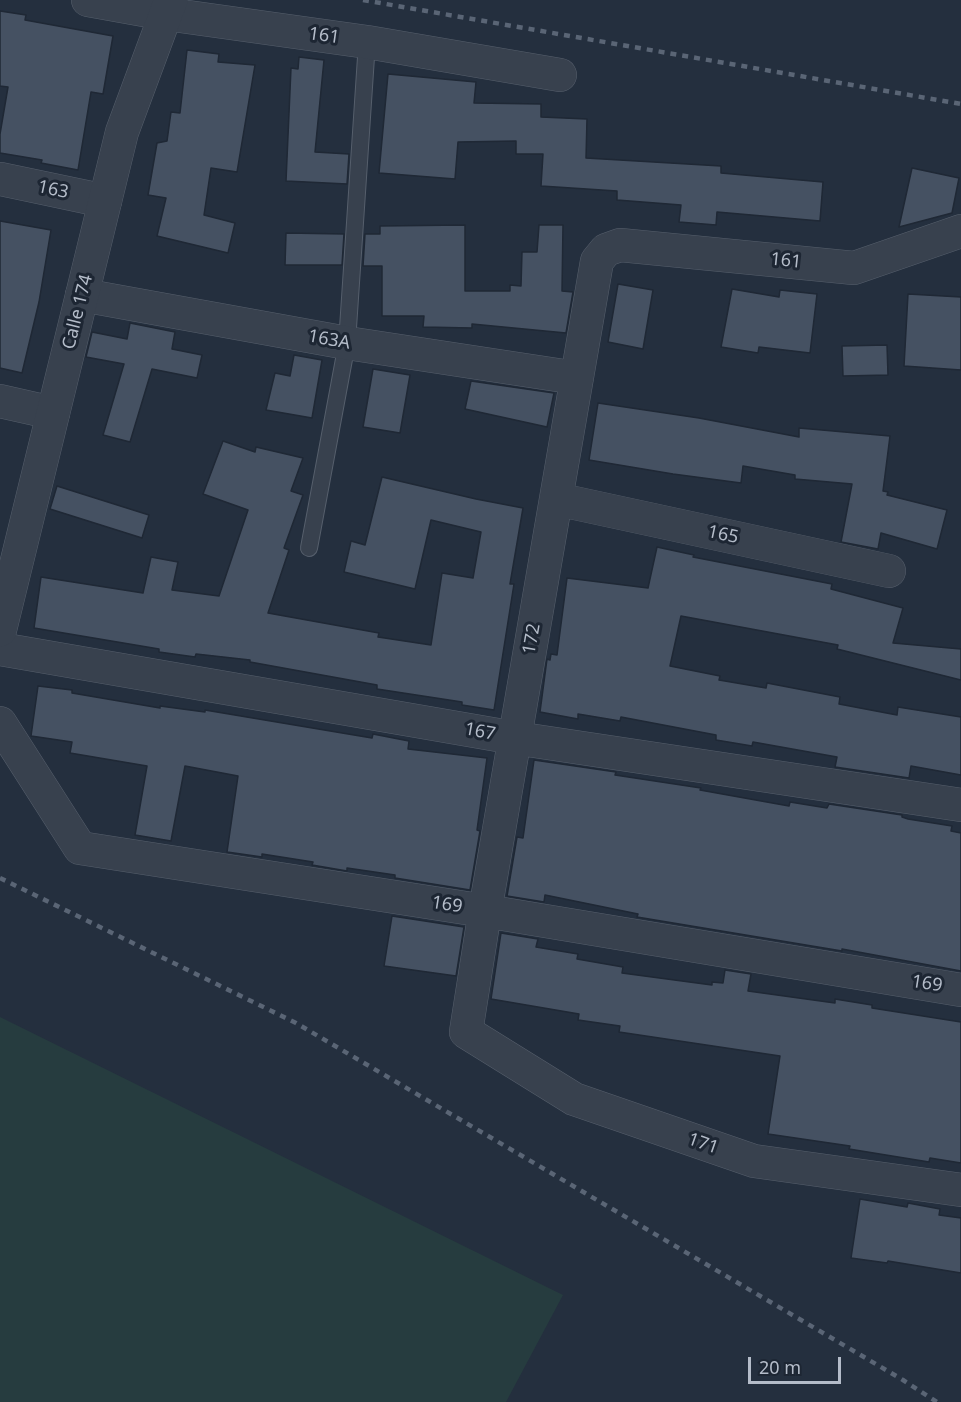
<!DOCTYPE html>
<html>
<head>
<meta charset="utf-8">
<style>
  body { margin:0 }
  #map { position:relative; width:961px; height:1402px; overflow:hidden; background:#242f3e; font-family:"Noto Sans",sans-serif }
  canvas { display:block }
  .scale { position:absolute; left:748px; top:1357px; width:93px; height:27px; box-sizing:border-box; border:3px solid #b4bcc9; border-top:0; padding-left:8px; font-size:18px; line-height:21px; white-space:nowrap; color:#b4bcc9; -webkit-text-stroke:4px #1d2633; paint-order:stroke }
</style>
</head>
<body>
<div id="map">
<canvas width="961" height="1402"></canvas>
<div class="scale">20 m</div>
</div>
<script>
const ctx = document.querySelector('canvas').getContext('2d');
ctx.lineJoin = 'round';
function paint(path, color) { ctx.fillStyle = color; ctx.fill(path, 'evenodd'); }
function trace(path, color, width, dash) { ctx.strokeStyle = color; ctx.lineWidth = width; ctx.lineCap = dash ? 'butt' : 'round'; ctx.setLineDash(dash || []); ctx.stroke(path); }
function write(font, color, halo, rows, align = 'center') {
  ctx.font = font + ' "Noto Sans",sans-serif'; ctx.lineWidth = 6; ctx.setLineDash([]); ctx.textBaseline = 'middle'; ctx.strokeStyle = halo; ctx.fillStyle = color; for (const [text, x, y, turn = 0] of rows) {
    ctx.save(); ctx.translate(x, y); ctx.rotate((+turn || 0) * Math.PI / 180); ctx.textAlign = isNaN(turn) ? turn : align; if (halo) ctx.strokeText(text, 0, 0); ctx.fillText(text, 0, 0); ctx.restore();
  }
}
paint(new Path2D(`
  M0,1017l563,278 -57,107h-506z`), '#263c3f');
const building = new Path2D(`
  M0,11l26,4 -1,5 88,16 -10,58 -12,-2 -13,78 -37,-7 1,-3 -42,-7v-19l8,-47 -8,-1z
  M187,50l32,4 -1,8 37,3 -18,107 -26,-4 -7,47 31,8 -7,30 -71,-17 9,-38 -18,-3 9,-52 10,-2 4,-29 9,1z
  M299,57l25,3 -9,92 34,2 -2,30 -61,-3 5,-113 7,1z
  M388,74l88,8 -2,21 67,1v13l46,2 -1,39 135,8v7l102,9 -3,39 -103,-9 -1,13 -37,-3 2,-17 -64,-5v-9l-76,-5 2,-32h-27v-13l-58,1 -3,37 -76,-6z
  M912,168l47,10 -7,35 -53,14z
  M0,221l51,9 -12,72 -17,71 -22,-5z
  M465,225v66h45v-6l11,1 1,-34h15l2,-27h24l-1,66 11,1 -7,41 -94,-9v4l-49,-1 1,-11h-42v-50h-19l2,-32h15v-8z
  M286,233l58,1 -2,31h-57z
  M618,284l35,6 -10,59 -35,-7z
  M732,289l47,8 1,-7 37,4 -7,59 -51,-6 -1,6 -37,-6z
  M908,294l53,3v73l-57,-4z
  M130,323l45,9 -3,17 30,6 -5,23 -45,-9 -22,73 -27,-7 21,-71 -38,-7 6,-25 35,7z
  M887,345l1,30 -45,1 -1,-30z
  M294,355l28,5 -10,58 -46,-8 9,-37 15,3z
  M373,369l37,6 -10,58 -37,-6z
  M471,381l83,12 -7,34 -82,-18z
  M598,403l101,15 100,19v-9l91,8 -7,55 5,1 -1,3 60,15 -10,39 -56,-16 -3,16 -37,-7 11,-58 -57,-5v-4l-52,-9 -2,17 -68,-9 -84,-14z
  M223,441l32,11 1,-5 47,11 -12,33 12,4 -19,53 5,2 -21,63 111,20 -1,4 53,8 11,-72 31,5 8,-46 -50,-12 -16,69 -71,-17 7,-31 14,4 17,-68 94,22 47,9 -13,76h4l-20,126 -32,-5v-3l-85,-13v-4l-127,-23v-2l-54,-6 -1,3 -36,-5v-3l-125,-21 7,-51 102,16 8,-36 27,5 -6,28 47,6 29,-86 -45,-16z
  M57,486l92,29 -7,23 -92,-29z
  M657,547l37,8 -1,2 139,27 -1,5 72,19 -10,35 68,6v31l-124,-31 1,-4 -157,-29 -11,50 50,10 -1,4 47,8 1,-5 73,14 -1,7 58,11 1,-8 63,10v58l-50,-9 -2,12 -74,-11 2,-10 -84,-15 -1,4 -36,-6v-5l-95,-18 -1,4 -42,-7v5l-38,-7 7,-53 3,1 1,-6 6,1 10,-77 81,10z
  M38,686l34,4v3l88,15v-2l45,6v-2l167,28 1,-4 36,7 -1,8 79,9 -10,72 3,1 -10,59 -75,-12v-3l-48,-7v3l-35,-6 1,-3 -51,-8v3l-35,-5 11,-76 -53,-10 -14,75 -36,-6 12,-69 -77,-13 2,-11 -41,-6z
  M534,760l82,12 -1,3 86,13 -1,2 89,16 1,-4 37,6 2,-4 73,11v2l6,2 44,7 -1,5 10,2v138l-119,-22v2l-205,-34 1,-3 -93,-19 -1,7 -37,-6 10,-59 6,1z
  M392,916l72,11 -8,49 -72,-10z
  M501,933l37,6 -2,8 42,7 -1,5 46,8 -1,6 90,12v-3l11,1 2,-13 26,4 -3,17 87,12v-4l37,6v3l89,14v141l-31,-5 -1,4 -80,-13 1,-3 -82,-12 12,-78 -161,-24 1,-6 -42,-6 1,-6 -88,-15z
  M860,1199l47,8 1,-4 32,6 -1,6 22,3v55l-73,-12 -1,2 -36,-5z`);
paint(building, '#455162');
trace(building, '#1f2835', 1.5);
const service = new Path2D(`
  M309,548l38,-205 20,-301`);
const minor = new Path2D(`
  M88,0l78,14 201,28 193,33
  M0,179l105,22
  M961,231l-107,37 -234,-23 -14,5 -9,11 -112,650 -19,121 108,67 180,62 207,29
  M82,295l265,48 230,35
  M0,401l53,12
  M556,499l333,72
  M0,649l515,89 446,67
  M0,723l80,125 405,63 476,79`);
const tertiary = new Path2D(`
  M0,630l122,-498 49,-132`);
trace(service, '#565f6c', 18);
trace(minor, '#565f6c', 34);
trace(tertiary, '#565f6c', 34);
trace(service, '#38414e', 16);
trace(minor, '#38414e', 33);
trace(tertiary, '#38414e', 33);
trace(new Path2D(`
  M363,0l598,104
  M0,878l296,145 607,357 34,22`), '#5a6575', 4.5, [6, 6]);
write('18px', '#b4bcc9', '#1d2633', [
  ["161",324,36,8],
  ["163",53,190,12],
  ["161",786,261,6],
  ["Calle 174",78,312,-76],
  ["163A",329,340,10],
  ["165",723,535,12],
  ["172",532,639,-80],
  ["167",480,732,10],
  ["169",447,905,9],
  ["169",927,984,9],
  ["171",703,1144,19]
]);
</script>
</body>
</html>
